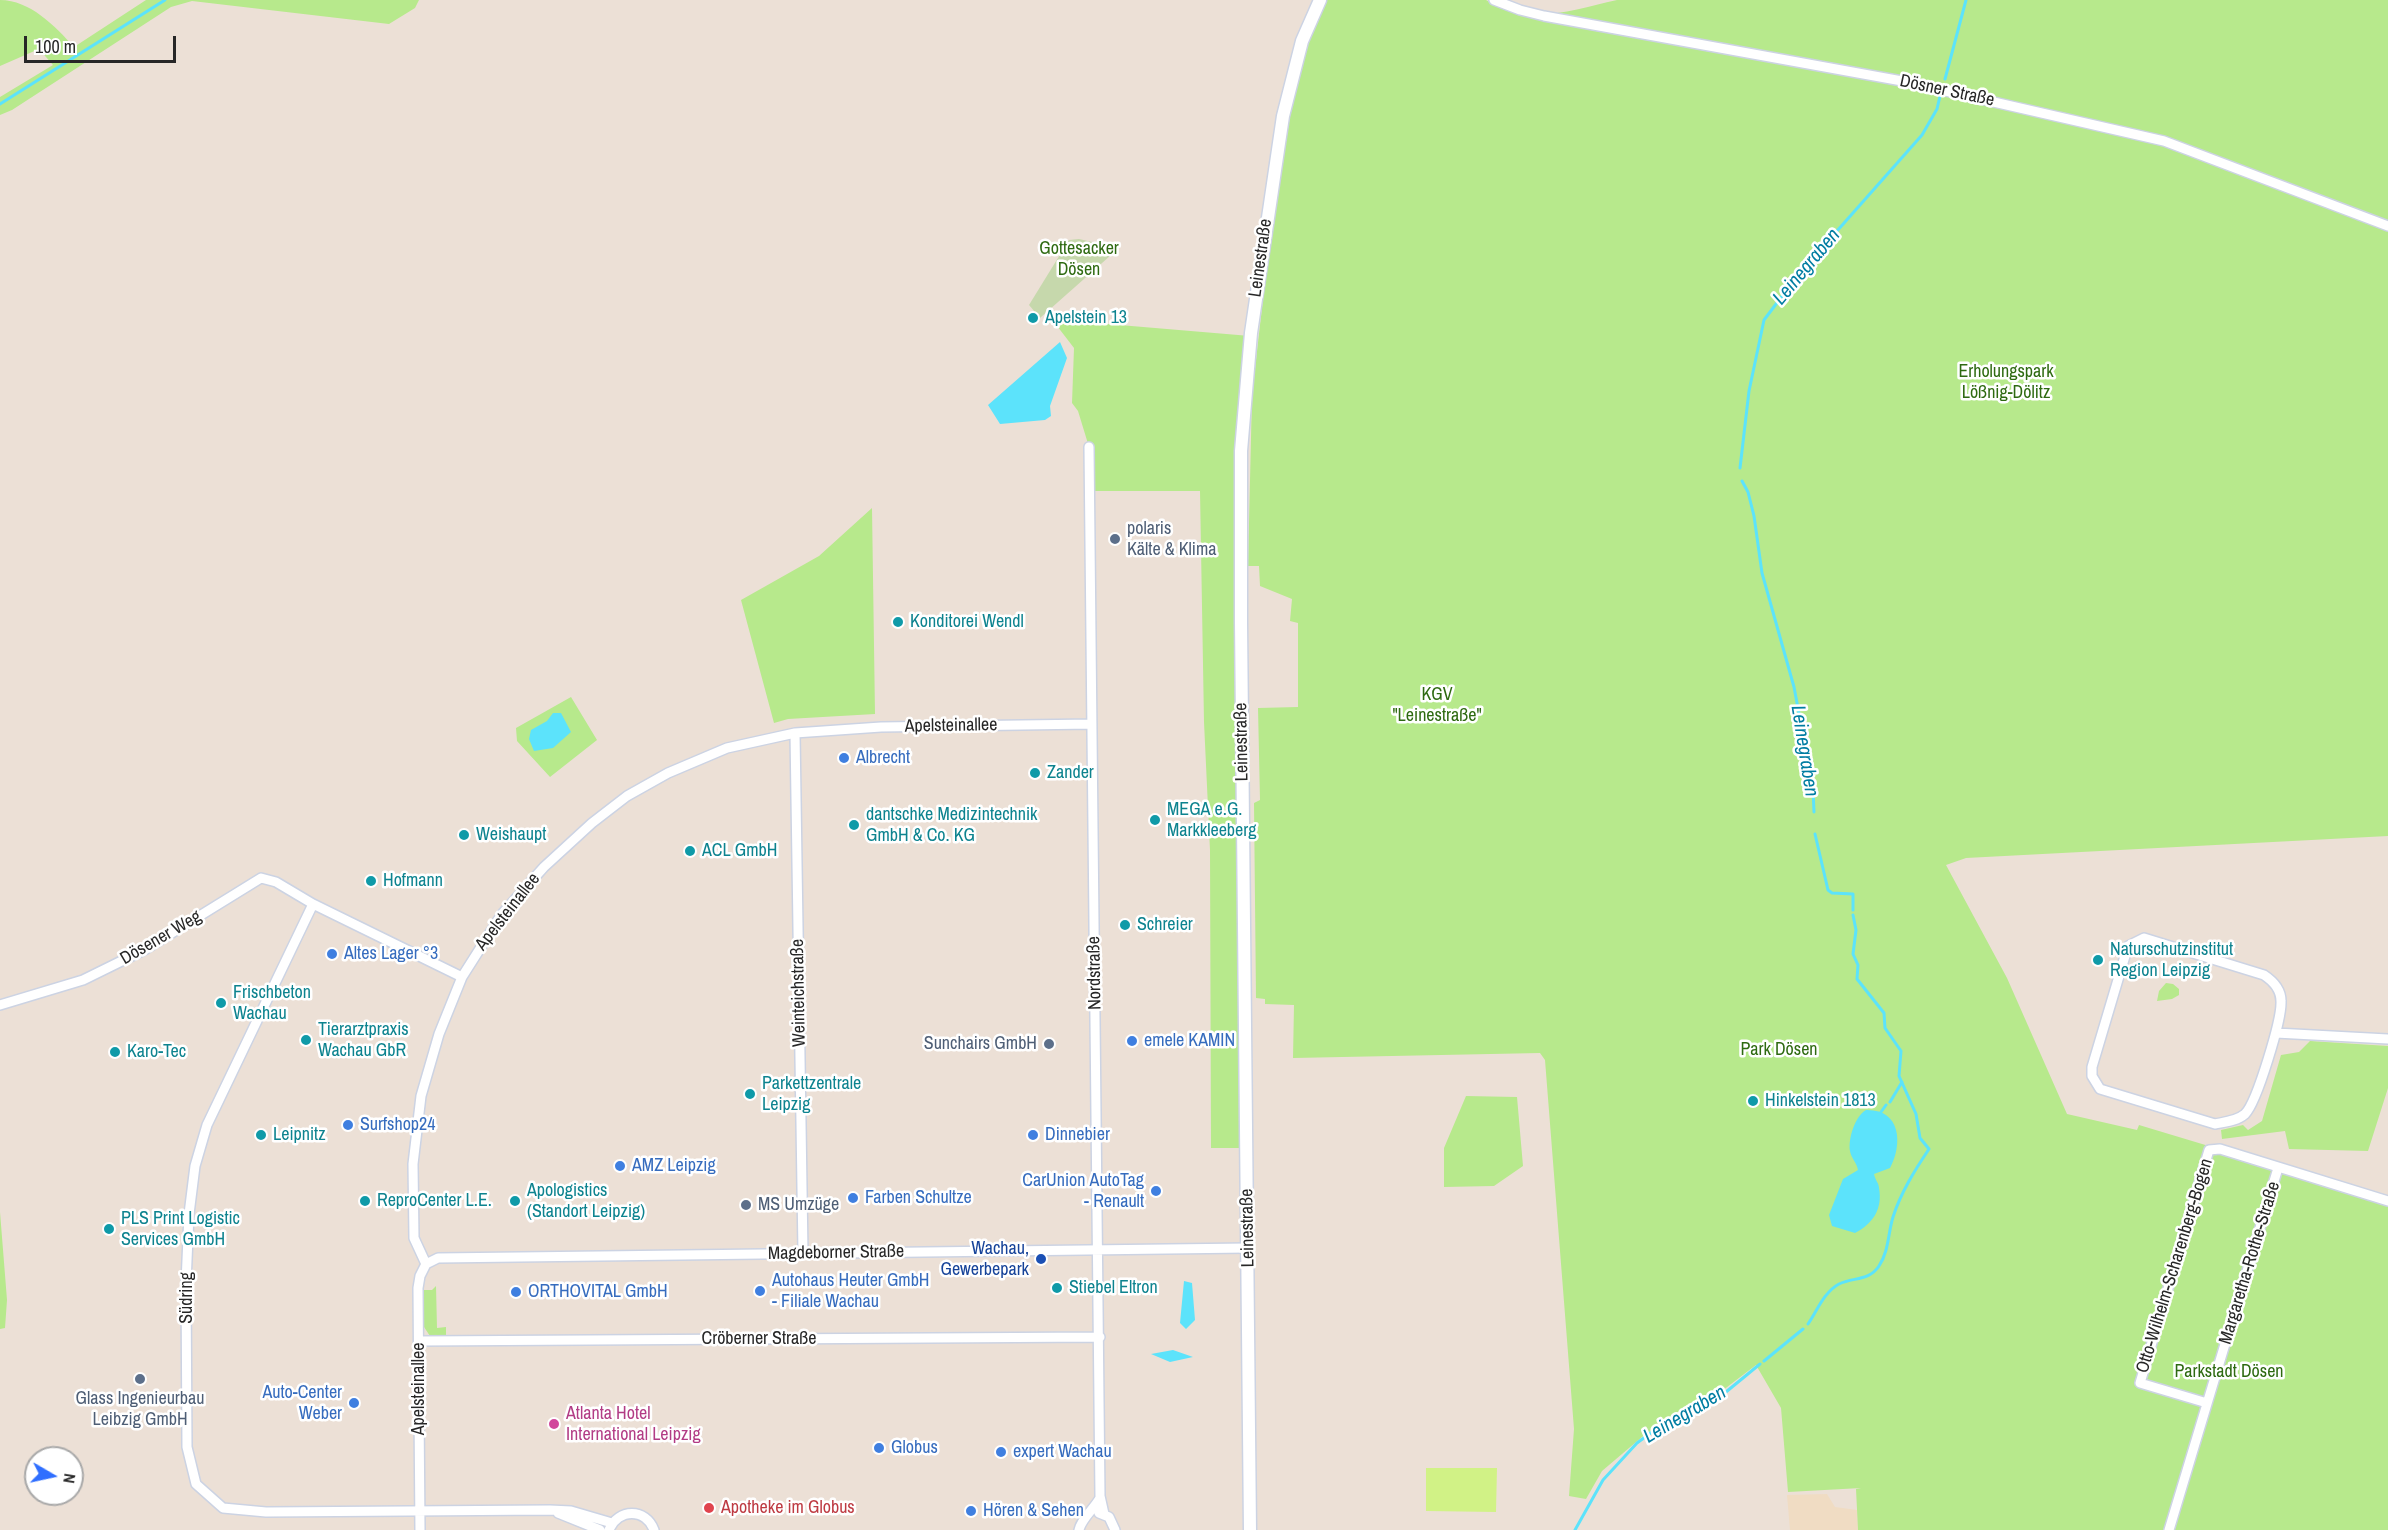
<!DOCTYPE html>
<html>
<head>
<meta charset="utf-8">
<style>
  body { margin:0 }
  #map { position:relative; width:2388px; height:1530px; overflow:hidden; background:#ece0d6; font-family:"Archivo Narrow",sans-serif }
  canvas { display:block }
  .north { position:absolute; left:24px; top:1446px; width:60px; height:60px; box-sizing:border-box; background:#fff; border:2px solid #a9a9a9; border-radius:50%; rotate:99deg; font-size:16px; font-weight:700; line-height:24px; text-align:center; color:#272727 }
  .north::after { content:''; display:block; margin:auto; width:21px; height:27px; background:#306fff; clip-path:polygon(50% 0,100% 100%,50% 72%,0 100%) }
  .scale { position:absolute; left:24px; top:36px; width:152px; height:27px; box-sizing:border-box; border:3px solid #272727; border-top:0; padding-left:8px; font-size:18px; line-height:21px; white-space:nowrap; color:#272727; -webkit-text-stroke:4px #fff; paint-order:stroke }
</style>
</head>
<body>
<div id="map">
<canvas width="2388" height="1530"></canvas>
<div class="north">N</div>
<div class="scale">100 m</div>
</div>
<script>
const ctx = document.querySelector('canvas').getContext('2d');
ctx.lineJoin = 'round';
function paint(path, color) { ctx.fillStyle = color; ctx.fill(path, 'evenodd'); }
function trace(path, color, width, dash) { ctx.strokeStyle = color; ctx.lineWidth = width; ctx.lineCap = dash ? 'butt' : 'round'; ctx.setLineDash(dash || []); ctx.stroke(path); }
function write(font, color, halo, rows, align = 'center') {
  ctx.font = font + ' "Archivo Narrow",sans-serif'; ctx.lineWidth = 5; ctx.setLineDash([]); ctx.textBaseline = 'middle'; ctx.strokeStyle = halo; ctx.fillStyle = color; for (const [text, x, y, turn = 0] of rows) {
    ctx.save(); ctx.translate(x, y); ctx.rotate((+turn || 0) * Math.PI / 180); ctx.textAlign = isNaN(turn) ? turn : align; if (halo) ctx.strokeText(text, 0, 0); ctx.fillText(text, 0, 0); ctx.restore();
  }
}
paint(new Path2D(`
  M1827,1494l8,13 22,3 1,20h-68l-3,-35z`), '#f0dcc3');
paint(new Path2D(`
  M0,0c30,0 55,26 74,47l72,-47h273l-4,8 -26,16 -197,-23 -21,6 -159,103 -12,5v-18l53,-32 -14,-16 -39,17z
  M1326,0h160c43,27 86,10 131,0h771v836l-422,22 -20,7 61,113 60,136 70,16 2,-5 249,75v330h-530l-2,-41 5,-1 -73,4 -7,-84 -25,-43 -42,32 -46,22 -26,18 -40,34 -16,28 -17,-3 5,-67 -29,-369 -5,-7 -247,5 1,-53 -29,-1v-5l-9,-1 -2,-195 6,-3 -2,-92 40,-1v-84l-8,-2 2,-22 -32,-13 -1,-20h-11l4,-171 16,-140 26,-164 17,-58z
  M1072,321l178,15 -6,58 2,754h-35l-1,-298 -6,-128 -4,-231h-110l-1,-44 -11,-36 -6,-8 2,-55 -20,-26z
  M872,508l3,206 -87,5 -14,4 -33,-123 78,-44z
  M571,697l26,43 -47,37 -33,-36 -1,-13z
  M2166,983l7,1 6,5v6l-7,4 -15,2 2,-10z
  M2310,1041l78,5v42l-20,63 -79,-2 -4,-18 -63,8 -1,-9 22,-5 5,5 14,-9 19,-66 18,-3z
  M1466,1096l51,1 6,69 -29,20 -50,1v-39z
  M0,1212l7,88 -2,28 -5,1z
  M436,1286l1,42 9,-1v9h-16l-6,-9v-37h8z`), '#b7e98c');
paint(new Path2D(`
  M1079,239l40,9 -79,70 -11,-13 40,-65z`), '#c6d8ac');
paint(new Path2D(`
  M1426,1468h71l-1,44 -70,-1z`), '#d1f286');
paint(new Path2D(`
  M1060,342l7,16 -17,48 1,10 -6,4 -45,4 -12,-19z
  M553,713h8l10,19 -18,16 -19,3 -5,-12 2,-9 16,-9z
  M1866,1110c35,-1 37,34 24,58l-16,6c1,6 5,9 5,14 4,22 -7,36 -24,45l-23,-7 -3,-11 14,-36 15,-9c-1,-7 -7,-12 -8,-19 -2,-12 5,-35 16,-41z
  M1184,1281l8,2 3,37 -9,9 -6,-6z
  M1173,1350l20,7 -23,5 -19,-8z`), '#5ce3fb');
trace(new Path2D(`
  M1945,79l21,-79
  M0,104l165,-104
  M1740,468l9,-77 15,-71 34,-45 124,-140 15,-26 3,-13
  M1742,481l6,11 6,24 8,57 32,114 19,101 1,24
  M1815,834l13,56 4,3 21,1v16
  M1890,1102l12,-20
  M1881,1112l5,-7
  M1808,1324c9,-13 16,-32 31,-40 15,-7 30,-3 40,-18 10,-15 9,-33 14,-49 8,-25 22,-47 36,-68l-9,-11 -4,-24 -17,-38 2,-25 -16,-23 -1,-15 -27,-34 1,-14 -5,-11 3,-24 -3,-15
  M1764,1361l39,-32
  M1575,1530l28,-50 34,-37 23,-17 55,-25 45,-37`), '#5ce3fb', 3);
const minor = new Path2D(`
  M1494,0l26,10 24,6 358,65 262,60 224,85
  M1089,447l11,1049 4,18
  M795,733l8,520
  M2144,938l120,37c9,6 17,14 17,26 1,18 -24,101 -36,113 -8,7 -20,8 -30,10l-115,-35 -8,-13v-9l36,-121z
  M462,977l-149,-73 -106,221 -12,41 -6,48 -3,69 1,164 9,37 27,24 43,4 284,-2 21,1 41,12
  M0,1005l83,-25 63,-31 115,-71 15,4 37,22
  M2276,1033l112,6
  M426,1264l-12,-26 -1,-74 8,-68 18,-62 23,-57 40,-63 42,-47 48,-44 35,-27 41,-23 59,-25 68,-15 86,-6 211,-3
  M426,1264l12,-6 810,-10
  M419,1341l681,-4
  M2207,1403l-67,-20 69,-233 11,-1 168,52
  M558,1513l42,17
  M1099,1513l10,4 6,13
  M420,1530l-2,-242 2,-12 6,-12
  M609,1530c9,-22 37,-22 45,0
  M1079,1530c2,-11 15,-21 21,-32
  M2169,1530l109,-362`);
const secondary = new Path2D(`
  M1250,1530l-9,-908v-171l10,-118 32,-217 19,-75 18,-41`);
trace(minor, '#ccd3e3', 12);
trace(secondary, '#ccd3e3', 15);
trace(minor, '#fff', 9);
trace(secondary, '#fff', 12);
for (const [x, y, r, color] of [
  [1033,318,6,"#0f9aa8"],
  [1115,539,6,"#5c6f8a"],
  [898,622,6,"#0f9aa8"],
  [844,758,6,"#3f7fe0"],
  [1035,773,6,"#0f9aa8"],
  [1155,820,6,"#0f9aa8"],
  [854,825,6,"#0f9aa8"],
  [464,835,6,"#0f9aa8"],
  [690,851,6,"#0f9aa8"],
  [371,881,6,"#0f9aa8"],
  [1125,925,6,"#0f9aa8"],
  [332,954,6,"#3f7fe0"],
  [2098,960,6,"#0f9aa8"],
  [221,1003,6,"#0f9aa8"],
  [306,1040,6,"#0f9aa8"],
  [1132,1041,6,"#3f7fe0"],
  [1049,1044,6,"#5c6f8a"],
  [115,1052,6,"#0f9aa8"],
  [750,1094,6,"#0f9aa8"],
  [1753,1101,6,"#0f9aa8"],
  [348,1125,6,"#3f7fe0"],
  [261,1135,6,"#0f9aa8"],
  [1033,1135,6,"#3f7fe0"],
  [620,1166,6,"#3f7fe0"],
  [1156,1191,6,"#3f7fe0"],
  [853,1198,6,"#3f7fe0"],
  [365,1201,6,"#0f9aa8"],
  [515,1201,6,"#0f9aa8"],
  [746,1205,6,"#5c6f8a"],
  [109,1229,6,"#0f9aa8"],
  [1041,1259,6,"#1a4fb4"],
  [1057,1288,6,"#0f9aa8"],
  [760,1291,6,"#3f7fe0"],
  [516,1292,6,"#3f7fe0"],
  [140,1379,6,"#5c6f8a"],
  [354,1403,6,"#3f7fe0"],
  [554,1424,6,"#d1479c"],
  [879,1448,6,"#3f7fe0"],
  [1001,1452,6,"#3f7fe0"],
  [709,1508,6,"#e0444e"],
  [971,1511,6,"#3f7fe0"]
]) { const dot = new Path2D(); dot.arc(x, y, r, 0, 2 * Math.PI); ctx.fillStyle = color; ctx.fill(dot); trace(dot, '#fff', 2); }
write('18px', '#272727', '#fff', [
  ["Dösner Straße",1947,91,12],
  ["Leinestraße",1261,258,-82],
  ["Apelsteinallee",951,726,-1],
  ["Leinestraße",1242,742,-91],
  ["Apelsteinallee",508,912,-52],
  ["Dösener Weg",161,938,-30],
  ["Nordstraße",1095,973,-91],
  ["Weinteichstraße",799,993,-91],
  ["Leinestraße",1248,1228,-91],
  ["Magdeborner Straße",836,1253,-1],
  ["Margaretha-Rothe-Straße",2250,1263,-73],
  ["Otto-Wilhelm-Scharenberg-Bogen",2175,1266,-73],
  ["Südring",187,1298,-90],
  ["Cröberner Straße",759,1339],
  ["Apelsteinallee",419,1389,-90]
]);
write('18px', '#2e6a11', '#fff', [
  ["Gottesacker",1079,249],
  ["Dösen",1079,270],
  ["Erholungspark",2006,372],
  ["Lößnig-Dölitz",2006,393],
  ["KGV",1437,695],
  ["\"Leinestraße\"",1437,716],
  ["Park Dösen",1779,1050],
  ["Parkstadt Dösen",2229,1372]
]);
write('18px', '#0d838f', '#fff', [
  ["Apelstein 13",1045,318],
  ["Konditorei Wendl",910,622],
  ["Zander",1047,773],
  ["MEGA e.G.",1167,810],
  ["Markkleeberg",1167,831],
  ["dantschke Medizintechnik",866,815],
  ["GmbH & Co. KG",866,836],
  ["Weishaupt",476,835],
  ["ACL GmbH",702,851],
  ["Hofmann",383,881],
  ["Schreier",1137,925],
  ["Naturschutzinstitut",2110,950],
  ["Region Leipzig",2110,971],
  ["Frischbeton",233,993],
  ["Wachau",233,1014],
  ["Tierarztpraxis",318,1030],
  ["Wachau GbR",318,1051],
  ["Karo-Tec",127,1052],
  ["Parkettzentrale",762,1084],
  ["Leipzig",762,1105],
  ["Hinkelstein 1813",1765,1101],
  ["Leipnitz",273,1135],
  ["Apologistics",527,1191],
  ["(Standort Leipzig)",527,1212],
  ["ReproCenter L.E.",377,1201],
  ["PLS Print Logistic",121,1219],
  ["Services GmbH",121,1240],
  ["Stiebel Eltron",1069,1288]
], 'left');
write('18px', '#4e5e75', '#fff', [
  ["polaris",1127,529],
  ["Kälte & Klima",1127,550],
  ["Sunchairs GmbH",1037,1044,"right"],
  ["MS Umzüge",758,1205],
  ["Glass Ingenieurbau",140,1399,"center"],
  ["Leibzig GmbH",140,1420,"center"]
], 'left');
write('18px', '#366cbe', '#fff', [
  ["Albrecht",856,758],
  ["Altes Lager °3",344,954],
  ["emele KAMIN",1144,1041],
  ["Surfshop24",360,1125],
  ["Dinnebier",1045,1135],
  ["AMZ Leipzig",632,1166],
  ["CarUnion AutoTag",1144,1181,"right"],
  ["- Renault",1144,1202,"right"],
  ["Farben Schultze",865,1198],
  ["Autohaus Heuter GmbH",772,1281],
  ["- Filiale Wachau",772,1302],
  ["ORTHOVITAL GmbH",528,1292],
  ["Auto-Center",342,1393,"right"],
  ["Weber",342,1414,"right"],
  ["Globus",891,1448],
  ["expert Wachau",1013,1452],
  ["Hören & Sehen",983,1511]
], 'left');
write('18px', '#164399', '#fff', [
  ["Wachau,",1029,1249],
  ["Gewerbepark",1029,1270]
], 'right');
write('18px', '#b23c85', '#fff', [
  ["Atlanta Hotel",566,1414],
  ["International Leipzig",566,1435]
], 'left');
write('18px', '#be3a42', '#fff', [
  ["Apotheke im Globus",721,1508]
], 'left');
write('italic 20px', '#007da2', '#fff', [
  ["Leinegraben",1807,267,-50],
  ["Leinegraben",1804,751,81],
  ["Leinegraben",1685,1415,-31]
]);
</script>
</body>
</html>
